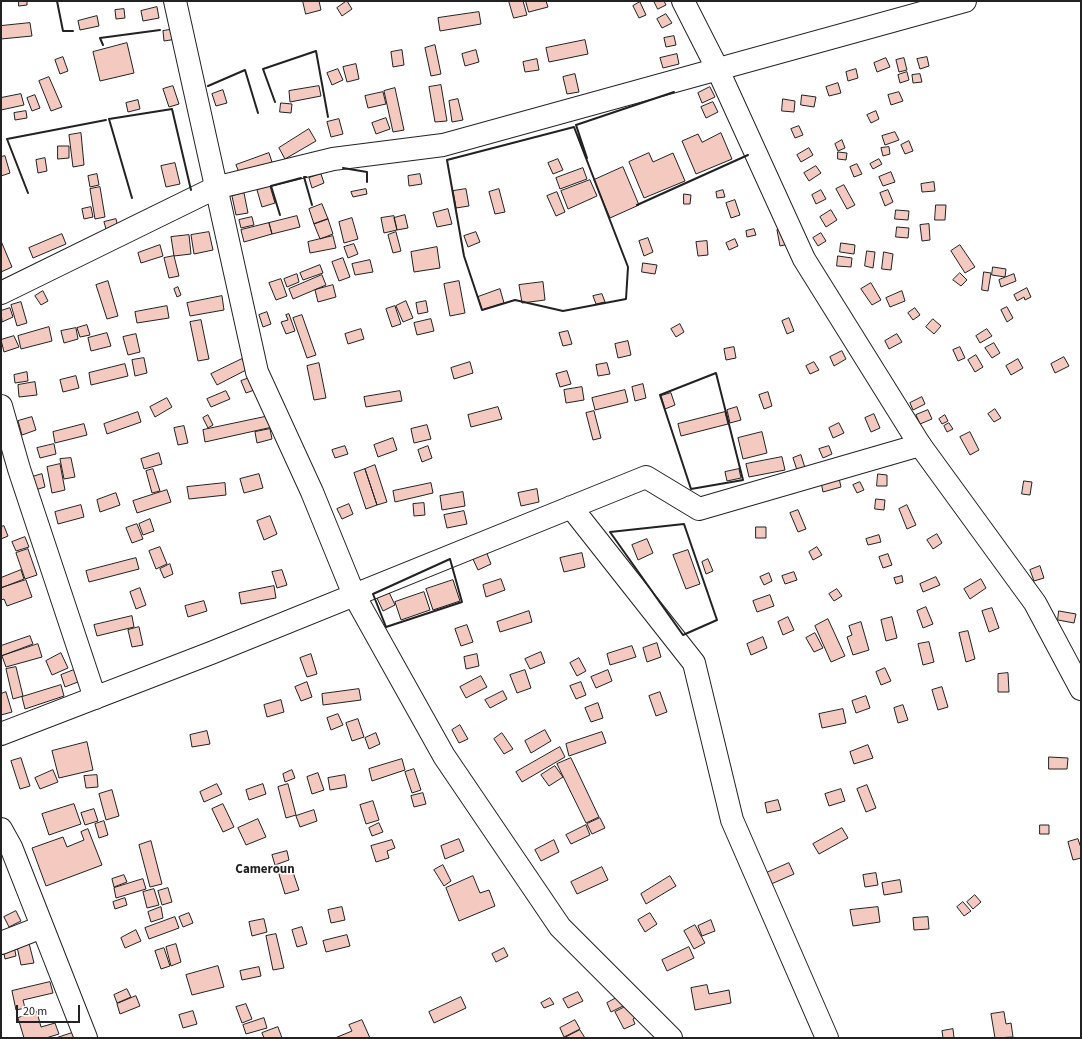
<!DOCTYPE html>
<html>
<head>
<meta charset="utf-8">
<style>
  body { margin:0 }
  #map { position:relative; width:1082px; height:1039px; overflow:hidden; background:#fff; font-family:"Source Sans 3",sans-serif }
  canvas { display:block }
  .frame { position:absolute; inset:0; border:2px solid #222; pointer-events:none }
  .scale { position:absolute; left:16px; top:1005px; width:64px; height:18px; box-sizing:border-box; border:2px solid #222; border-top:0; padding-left:5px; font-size:12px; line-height:14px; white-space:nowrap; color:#222; -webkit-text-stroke:3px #fff; paint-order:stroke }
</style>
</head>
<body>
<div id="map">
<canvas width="1082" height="1039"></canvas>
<div class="frame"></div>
<div class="scale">20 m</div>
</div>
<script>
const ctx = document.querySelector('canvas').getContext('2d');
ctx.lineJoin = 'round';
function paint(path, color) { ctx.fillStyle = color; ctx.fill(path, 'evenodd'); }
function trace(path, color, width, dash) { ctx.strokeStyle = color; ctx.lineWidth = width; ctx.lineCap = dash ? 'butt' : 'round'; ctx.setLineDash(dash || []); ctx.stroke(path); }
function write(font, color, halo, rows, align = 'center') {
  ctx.font = font + ' "Source Sans 3",sans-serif'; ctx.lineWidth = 3; ctx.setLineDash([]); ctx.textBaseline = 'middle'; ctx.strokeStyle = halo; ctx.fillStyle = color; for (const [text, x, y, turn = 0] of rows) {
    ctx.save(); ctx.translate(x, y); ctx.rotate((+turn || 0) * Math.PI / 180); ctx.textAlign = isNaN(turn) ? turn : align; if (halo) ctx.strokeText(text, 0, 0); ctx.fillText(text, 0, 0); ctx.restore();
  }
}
const building = new Path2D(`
  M19,1h8v4l-8,1z
  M303,1h16l2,9 -15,4z
  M347,1l5,8 -10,7 -5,-8z
  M509,1h14l4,14 -13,3z
  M526,1h20l2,6 -19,5z
  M654,1h10l2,4 -8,4z
  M640,2l6,13 -7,3 -6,-12z
  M157,7l2,11 -16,3 -2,-10z
  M124,9l1,9 -9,1 -1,-9z
  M479,12l2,12 -41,7 -2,-13z
  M666,14l6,9 -10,5 -5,-9z
  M97,16l2,10 -19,4 -2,-9z
  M30,23l2,13 -31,3v-13z
  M175,29l2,10 -13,2 -1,-10z
  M674,36l2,9 -10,2 -2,-9z
  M585,40l3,14 -39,8 -3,-14z
  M127,43l7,30 -34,8 -7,-29z
  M435,45l6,29 -10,2 -6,-28z
  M402,50l2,15 -11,2 -2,-15z
  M476,50l3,12 -14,4 -3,-12z
  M677,54l2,10 -16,4 -3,-10z
  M63,57l5,14 -8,3 -5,-14z
  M927,57l2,9 -9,3 -3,-10z
  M886,58l4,9 -13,5 -3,-9z
  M904,58l3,12 -8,2 -3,-12z
  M537,59l2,11 -14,2 -2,-10z
  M356,64l3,15 -12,3 -4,-15z
  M338,69l5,11 -11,5 -5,-12z
  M856,69l2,9 -10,3 -2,-9z
  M907,72l2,8 -9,3 -2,-8z
  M575,74l4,18 -12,2 -4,-17z
  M920,74l2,8 -9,1 -1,-8z
  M49,77l13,30 -11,4 -12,-30z
  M838,83l3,10 -12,3 -3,-9z
  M441,85l6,36 -12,1 -6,-35z
  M173,86l6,18 -10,3 -6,-18z
  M319,86l2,10 -31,6 -1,-11z
  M710,87l5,10 -13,6 -4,-10z
  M395,88l9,42 -11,2 -9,-41z
  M223,90l4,13 -11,3 -4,-12z
  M383,92l3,12 -18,4 -3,-12z
  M899,92l4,9 -12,4 -3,-10z
  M21,94l3,11 -23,5v-12z
  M35,95l5,13 -8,3 -5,-13z
  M802,95l14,2 -2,10 -13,-2z
  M458,99l5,21 -11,2 -3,-21z
  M783,99l12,2 -1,11 -12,-1z
  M138,100l2,9 -12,3 -2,-9z
  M713,102l5,10 -12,6 -5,-11z
  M281,103l11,1 -1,9 -11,-1z
  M26,111l1,7 -12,2 -1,-7z
  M876,111l3,8 -8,4 -4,-8z
  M386,118l4,11 -14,5 -4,-11z
  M339,119l4,15 -12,3 -4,-15z
  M799,126l4,9 -8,3 -4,-9z
  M309,129l7,12 -31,18 -6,-11z
  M895,132l4,8 -14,5 -3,-9z
  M81,133l3,32 -11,2 -4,-32z
  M721,133l11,26 -36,15 -14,-33 16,-7 4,8z
  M842,140l3,8 -7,3 -3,-7z
  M909,141l4,10 -8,3 -4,-9z
  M58,146h11v12l-11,1z
  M889,147l1,7 -7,2 -2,-8z
  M809,148l4,7 -12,7 -4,-7z
  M838,152l9,1 -1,7 -8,-1z
  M269,153l4,12 -32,12 -5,-12z
  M649,153l4,9 20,-9 12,28 -41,17 -15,-36z
  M5,156l5,17 -9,3v-19z
  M45,158l2,13 -9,2 -2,-13z
  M558,159l5,11 -10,4 -5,-11z
  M879,159l3,5 -9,5 -3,-5z
  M175,163l5,21 -14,3 -5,-21z
  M857,164l5,10 -8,3 -4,-10z
  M816,166l5,7 -12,8 -5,-8z
  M623,167l16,38 -29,13 -16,-38z
  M583,168l4,11 -27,10 -4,-11z
  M891,172l4,10 -12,4 -4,-9z
  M97,174l2,11 -9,2 -2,-11z
  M321,174l3,9 -12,5 -3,-10z
  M420,174l2,10 -13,2 -1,-10z
  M590,180l7,16 -29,13 -7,-18z
  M934,182l1,9 -13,1 -1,-8z
  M844,185l11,20 -8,4 -11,-20z
  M270,186l5,17 -13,4 -5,-17z
  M100,187l5,30 -10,2 -5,-30z
  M366,189l1,5 -14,3 -2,-5z
  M466,189l3,17 -13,2 -3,-17z
  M499,189l6,23 -10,2 -6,-22z
  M723,190l2,7 -8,1 -1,-6z
  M821,190l5,9 -10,5 -4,-9z
  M888,190l5,12 -8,4 -5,-13z
  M557,192l8,20 -9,4 -9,-20z
  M244,193l4,20 -12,2 -4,-19z
  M684,194l7,1 -1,9h-6z
  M735,200l5,15 -9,3 -5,-15z
  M322,204l6,15 -14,5 -5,-15z
  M936,205h10l-1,15h-10z
  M91,207l2,10 -9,2 -2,-10z
  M448,209l4,15 -15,3 -4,-14z
  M831,210l6,10 -11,7 -6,-10z
  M896,210l13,1 -1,9 -13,-1z
  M405,215l3,13 -11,2 -3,-12z
  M297,216l3,11 -28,7 -3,-11z
  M394,216l3,14 -13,3 -3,-15z
  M252,217l2,8 -13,3 -2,-8z
  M352,218l6,21 -14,4 -5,-21z
  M116,219l2,8 -12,2 -2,-7z
  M328,219l5,15 -13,5 -6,-15z
  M269,223l3,11 -28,8 -3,-12z
  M929,224l1,16 -8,1 -2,-16z
  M897,227l12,1 -1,10 -12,-1z
  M786,228l3,16 -9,2 -3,-16z
  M754,229l2,6 -9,2 -1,-6z
  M209,232l4,18 -19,4 -3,-19z
  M396,232l5,19 -8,2 -5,-18z
  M476,232l4,10 -12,5 -4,-11z
  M821,233l5,8 -8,5 -5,-8z
  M62,234l4,10 -33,14 -4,-10z
  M189,235l2,19 -17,2 -3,-19z
  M333,236l3,12 -26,5 -2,-11z
  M648,238l5,14 -9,4 -5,-15z
  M735,239l3,7 -9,4 -3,-7z
  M1,241l11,26 -11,5z
  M707,241l1,14 -10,1 -2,-14z
  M841,243l14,2 -1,9 -14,-2z
  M354,244l4,10 -10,4 -4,-11z
  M160,245l3,11 -22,7 -3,-10z
  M960,245l15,22 -10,6 -14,-22z
  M437,247l3,21 -26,4 -3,-20z
  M867,251l8,1 -2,16 -8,-2z
  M884,252l9,2 -2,16 -9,-1z
  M174,256l5,20 -10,2 -5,-20z
  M838,256l14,2 -1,9 -14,-1z
  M343,258l7,19 -11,4 -7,-19z
  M370,260l3,12 -18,3 -3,-11z
  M643,263l14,2 -2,9 -13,-2z
  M320,265l3,8 -20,7 -3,-7z
  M993,267l13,2 -1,8 -13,-2z
  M984,272l7,1 -3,18 -6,-1z
  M960,273l7,7 -6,6 -8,-6z
  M297,274l2,8 -12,5 -3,-8z
  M1014,274l2,7 -15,6 -2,-7z
  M322,275l4,10 -33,14 -4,-10z
  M281,279l6,17 -11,4 -7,-17z
  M108,281l10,35 -11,3 -11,-34z
  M459,281l6,32 -15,3 -6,-32z
  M543,282l2,18 -23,3 -3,-18z
  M871,283l10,17 -9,5 -11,-16z
  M333,285l3,12 -18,5 -3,-12z
  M178,287l3,8 -4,2 -3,-8z
  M1027,288l4,9 -6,3 -1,-3 -7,4 -3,-6z
  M500,289l4,14 -22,7 -4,-13z
  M43,291l5,10 -7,4 -6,-9z
  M902,291l3,10 -15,6 -4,-9z
  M602,294l3,8 -9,2 -3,-8z
  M222,296l2,14 -34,6 -3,-13z
  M406,301l7,17 -10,4 -7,-16z
  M426,301l2,11 -10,2 -2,-11z
  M21,302l6,21 -10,3 -6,-21z
  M167,306l2,12 -32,5 -2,-11z
  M395,306l6,18 -9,3 -6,-18z
  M1007,307l6,11 -6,4 -6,-12z
  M10,308l3,9 -11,5 -1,-11z
  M915,308l5,7 -7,5 -5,-7z
  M267,312l4,12 -8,3 -4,-12z
  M289,314l6,17 -9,3 -5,-12 7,-2 -2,-5z
  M302,315l14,40 -9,3 -14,-40z
  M789,318l5,13 -7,3 -5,-13z
  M431,319l3,12 -17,4 -3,-12z
  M933,319l8,7 -7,8 -8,-7z
  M201,320l8,39 -11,2 -8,-39z
  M680,324l4,8 -8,5 -5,-8z
  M87,325l3,10 -10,2 -3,-9z
  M49,327l3,14 -31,8 -3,-13z
  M76,328l2,11 -14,4 -3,-12z
  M361,329l3,10 -16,5 -3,-10z
  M987,329l5,7 -12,7 -4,-7z
  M568,331l4,13 -9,2 -4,-13z
  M107,333l4,13 -20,5 -3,-13z
  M136,334l4,18 -12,3 -5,-18z
  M897,334l5,8 -13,7 -4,-8z
  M14,336l5,11 -15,5 -3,-12z
  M628,341l3,14 -13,3 -3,-14z
  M994,343l6,10 -8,5 -7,-10z
  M734,347l2,11 -10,2 -2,-11z
  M960,347l5,11 -7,3 -5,-11z
  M842,351l4,8 -12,7 -4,-9z
  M976,355l7,12 -8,5 -7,-12z
  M1064,357l5,9 -14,7 -4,-9z
  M144,358l3,15 -12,3 -3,-16z
  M242,359l6,10 -31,16 -6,-11z
  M1018,359l5,9 -12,7 -5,-9z
  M470,362l3,11 -19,6 -3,-11z
  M814,362l5,8 -9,4 -4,-8z
  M319,363l7,35 -12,2 -7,-34z
  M607,363l3,11 -12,2 -2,-11z
  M125,364l3,12 -37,9 -2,-12z
  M567,371l4,13 -11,3 -4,-13z
  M27,372l1,9 -13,2 -1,-8z
  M76,376l3,12 -16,4 -3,-12z
  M252,377l5,12 -11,4 -5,-12z
  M35,382l2,13 -18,2 -1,-12z
  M643,384l3,14 -11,3 -3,-14z
  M582,387l2,13 -18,3 -2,-13z
  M625,390l3,12 -33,8 -3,-12z
  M226,391l4,8 -19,8 -4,-8z
  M400,391l2,10 -36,6 -2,-10z
  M768,392l4,14 -8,3 -5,-14z
  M671,393l4,12 -10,4 -4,-13z
  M922,397l3,7 -12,6 -3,-7z
  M167,398l5,9 -17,10 -5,-10z
  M498,407l4,12 -31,8 -3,-12z
  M737,407l4,13 -11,3 -3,-13z
  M995,409l6,9 -7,4 -6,-8z
  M928,410l4,9 -12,5 -4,-9z
  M594,411l7,27 -8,2 -7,-27z
  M138,412l3,10 -34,12 -3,-10z
  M725,412l3,12 -47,12 -3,-12z
  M874,414l6,14 -9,4 -6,-14z
  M208,415l5,10 -5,3 -5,-10z
  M274,415l3,11 -72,16 -2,-12z
  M945,415l3,6 -6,3 -3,-5z
  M32,417l4,13 -14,5 -4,-14z
  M839,423l5,10 -11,5 -4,-10z
  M949,423l4,6 -6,3 -3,-6z
  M84,424l3,11 -32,8 -2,-11z
  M427,425l4,14 -17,4 -3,-14z
  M184,426l4,17 -10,2 -4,-17z
  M270,429l2,10 -15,4 -2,-11z
  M762,432l5,21 -24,6 -5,-21z
  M970,432l9,18 -9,5 -10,-18z
  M393,438l4,12 -19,7 -4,-12z
  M54,444l2,10 -16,4 -3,-10z
  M345,446l3,8 -13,4 -3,-8z
  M428,446l4,12 -10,4 -4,-12z
  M829,446l3,8 -9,4 -4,-9z
  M159,453l3,11 -18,5 -3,-10z
  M801,455l4,13 -8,2 -4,-12z
  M782,457l3,13 -36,7 -3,-13z
  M71,458l4,19 -11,2 -4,-20z
  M60,464l5,26 -13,3 -5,-26z
  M375,465l12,37 -10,3 -12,-36z
  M153,469l7,22 -8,2 -6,-22z
  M365,469l12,36 -11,4 -12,-36z
  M739,469l2,9 -14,3 -2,-9z
  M42,474l3,13 -10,3 -3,-13z
  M259,474l4,14 -19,5 -4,-14z
  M878,474l9,1v11h-10z
  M839,478l2,9 -18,5 -2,-10z
  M1024,481l8,1 -2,13 -8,-1z
  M860,482l4,8 -7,3 -4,-8z
  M225,483l1,12 -37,4 -2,-12z
  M431,483l2,10 -38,9 -2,-11z
  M537,489l2,13 -18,4 -3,-13z
  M167,490l4,12 -34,11 -4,-12z
  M463,492l2,14 -23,4 -2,-14z
  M116,493l4,12 -20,7 -3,-12z
  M876,499l9,1 -1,10 -9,-1z
  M424,503l1,12 -11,1 -1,-12z
  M349,504l4,10 -11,5 -5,-10z
  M81,505l3,12 -26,7 -3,-12z
  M907,505l9,20 -9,4 -8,-20z
  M798,510l8,19 -8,3 -8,-19z
  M464,511l3,13 -20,4 -3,-13z
  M270,516l7,18 -13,6 -7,-19z
  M150,519l4,12 -11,4 -4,-11z
  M137,524l6,15 -11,4 -6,-15z
  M4,526l4,10 -7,3v-12z
  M756,527h10v11h-10z
  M937,534l5,9 -9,6 -6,-9z
  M879,535l2,7 -13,3 -2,-6z
  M25,537l4,10 -13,4 -4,-9z
  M647,539l6,14 -15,7 -6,-15z
  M160,547l7,17 -11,5 -7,-18z
  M817,547l5,8 -9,5 -4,-8z
  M28,549l9,26 -12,4 -9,-26z
  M688,550l12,34 -14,5 -13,-34z
  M486,551l5,13 -13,6 -6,-13z
  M582,553l3,14 -21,5 -4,-14z
  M888,554l4,11 -9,3 -4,-11z
  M136,558l3,11 -50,13 -3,-11z
  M708,559l5,12 -7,3 -4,-12z
  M170,564l3,10 -9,4 -4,-9z
  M1040,566l4,12 -10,3 -4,-11z
  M21,570l3,9 -23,9v-10z
  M282,570l5,15 -10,3 -5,-16z
  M794,572l3,8 -12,4 -3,-8z
  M769,573l3,8 -8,4 -4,-8z
  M902,576l1,6 -7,2 -2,-6z
  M936,577l4,8 -17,7 -3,-8z
  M501,579l4,11 -19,7 -3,-12z
  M981,579l5,9 -16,11 -6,-10z
  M26,580l6,17 -25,9 -3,-7 -3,1v-12z
  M453,580l7,21 -27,9 -7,-21z
  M274,586l2,12 -35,6 -2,-11z
  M140,588l6,17 -10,4 -6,-17z
  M837,589l5,7 -8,5 -5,-7z
  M388,590l7,15 -12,6 -7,-15z
  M424,592l6,18 -29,10 -6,-18z
  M770,595l4,11 -17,6 -4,-11z
  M204,601l3,10 -19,6 -3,-11z
  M926,607l7,17 -10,4 -6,-17z
  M992,608l7,20 -10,4 -7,-21z
  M529,611l3,11 -32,10 -3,-10z
  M1059,611l17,3 -2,9 -16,-3z
  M132,616l2,11 -37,9 -3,-11z
  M788,617l6,13 -11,5 -5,-13z
  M892,617l5,21 -11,3 -5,-21z
  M828,619l17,37 -14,6 -16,-36z
  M861,622l8,28 -16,5 -6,-18 5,-2 -3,-9z
  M467,625l6,17 -12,4 -6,-17z
  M139,627l4,18 -11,2 -4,-17z
  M968,631l7,28 -9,3 -7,-29z
  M815,633l8,15 -9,4 -8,-14z
  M30,636l3,8 -32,12v-10z
  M763,637l4,11 -16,7 -4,-11z
  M929,642l5,20 -11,3 -5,-21z
  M657,643l4,14 -14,5 -4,-14z
  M38,644l4,13 -36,10 -4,-11z
  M632,646l4,11 -26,8 -3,-11z
  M541,652l4,11 -15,6 -5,-10z
  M61,653l7,15 -16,7 -6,-14z
  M311,654l6,20 -10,3 -7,-19z
  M477,654l2,12 -13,3 -2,-12z
  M579,658l7,13 -9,5 -7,-13z
  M16,667l7,29 -10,3 -7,-30z
  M79,668l4,12 -18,7 -4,-12z
  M885,668l6,13 -10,4 -5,-13z
  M525,670l6,18 -14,5 -7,-18z
  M608,670l4,11 -16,7 -5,-11z
  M1008,673l1,19h-11v-18z
  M481,676l6,11 -21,11 -6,-11z
  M307,682l5,15 -11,4 -6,-14z
  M581,682l5,13 -10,4 -6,-13z
  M61,685l3,11 -39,13 -3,-12z
  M942,687l6,20 -10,3 -6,-20z
  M359,689l2,11 -38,5 -1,-11z
  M503,691l4,8 -17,9 -5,-8z
  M6,692l6,20 -11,3v-21z
  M660,692l7,20 -11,4 -7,-20z
  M866,696l4,12 -14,5 -4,-12z
  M281,700l3,12 -17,5 -3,-12z
  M598,703l5,15 -12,4 -6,-14z
  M903,705l5,15 -10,3 -4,-15z
  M843,709l3,14 -24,5 -3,-14z
  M338,714l5,11 -12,5 -4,-12z
  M358,719l6,18 -12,4 -6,-18z
  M460,725l8,14 -9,4 -7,-13z
  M545,730l6,11 -20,12 -6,-12z
  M207,731l3,13 -18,3 -2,-12z
  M602,732l4,11 -37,13 -3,-12z
  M376,733l4,11 -11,5 -4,-11z
  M502,733l11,16 -9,5 -10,-15z
  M87,742l6,28 -34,8 -7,-27z
  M868,745l5,13 -19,6 -4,-12z
  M560,747l5,10 -43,25 -6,-10z
  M1049,757l19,1 -1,11h-18z
  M21,758l9,28 -10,3 -9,-28z
  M571,758l28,59 -13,6 -29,-59z
  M402,759l3,11 -33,11 -3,-12z
  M555,766l8,11 -14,9 -8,-11z
  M414,769l7,21 -9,3 -7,-21z
  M53,770l5,12 -18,7 -5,-11z
  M292,770l3,8 -10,4 -2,-8z
  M318,773l6,17 -12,4 -5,-17z
  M97,775l1,12 -12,1 -2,-12z
  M345,775l2,12 -17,3 -2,-12z
  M217,784l5,10 -18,8 -4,-10z
  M263,784l3,10 -17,6 -3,-10z
  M288,784l8,31 -10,3 -8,-31z
  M867,785l9,23 -10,4 -9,-23z
  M841,789l4,12 -16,5 -4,-12z
  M112,790l7,26 -13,4 -7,-26z
  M423,793l3,11 -12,3 -3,-11z
  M778,800l3,10 -14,3 -2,-10z
  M373,801l6,19 -13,4 -6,-19z
  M74,804l7,20 -32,11 -7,-21z
  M223,804l11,23 -11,5 -11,-23z
  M94,809l4,12 -13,4 -4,-12z
  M314,810l3,11 -17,6 -4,-11z
  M600,818l5,10 -13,6 -5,-10z
  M258,819l8,18 -20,8 -8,-17z
  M104,821l4,14 -9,3 -4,-14z
  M379,823l4,9 -11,4 -3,-8z
  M586,825l4,10 -19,9 -5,-9z
  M1040,825h9v9h-9z
  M842,828l6,10 -29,16 -6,-10z
  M88,829l14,36 -56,21 -14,-38 31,-11 4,10 17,-7 -3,-8z
  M459,839l5,12 -19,8 -4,-13z
  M1078,839l3,9v10l-8,2 -5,-18z
  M392,840l3,8 -8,3 2,7 -13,4 -5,-16z
  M554,840l5,12 -18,9 -6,-11z
  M151,841l11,43 -12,3 -11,-42z
  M287,851l2,9 -14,5 -3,-10z
  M789,863l5,11 -25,11 -5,-11z
  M443,865l8,16 -7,5 -10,-16z
  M291,866l8,24 -14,4 -7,-23z
  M602,867l6,13 -31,14 -6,-12z
  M876,873l2,12 -13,2 -2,-12z
  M124,875l3,7 -13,5 -2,-8z
  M473,876l7,17 9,-3 6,16 -36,15 -13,-33z
  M670,876l6,10 -30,18 -5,-10z
  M143,879l3,10 -30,9 -2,-10z
  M900,880l2,12 -18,3 -2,-12z
  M168,888l4,14 -10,3 -4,-14z
  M154,889l5,16 -12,3 -4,-16z
  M975,895l6,7 -8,7 -6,-7z
  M125,898l2,7 -12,4 -2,-7z
  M963,902l8,9 -7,5 -7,-9z
  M161,907l2,11 -12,4 -3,-10z
  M342,907l3,13 -14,3 -3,-13z
  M878,907l2,15 -27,4 -3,-16z
  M16,911l5,10 -12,6 -5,-10z
  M189,913l4,10 -10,4 -4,-10z
  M650,913l7,11 -12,8 -7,-12z
  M175,917l4,11 -30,11 -4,-11z
  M928,917l1,12 -15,1 -1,-12z
  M264,919l3,13 -15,4 -3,-14z
  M711,920l4,11 -13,5 -4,-10z
  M695,925l10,18 -11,6 -10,-18z
  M302,927l5,17 -10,3 -5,-17z
  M136,930l5,11 -16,7 -4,-10z
  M276,934l8,34 -11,2 -7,-34z
  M347,935l3,11 -24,6 -3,-11z
  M28,939l6,24 -13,2 -5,-23z
  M13,941l3,15 -11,3 -3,-16z
  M176,944l5,18 -10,4 -5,-19z
  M689,947l5,11 -27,13 -5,-11z
  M164,948l6,18 -9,3 -6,-18z
  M504,948l4,8 -12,6 -4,-8z
  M218,966l6,21 -32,8 -6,-20z
  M259,967l2,9 -19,4 -2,-9z
  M50,982l3,11 -30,7 2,8 -9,2 -4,-19z
  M707,985l2,9 20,-4 2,13 -36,7 -4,-22z
  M127,989l4,8 -14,6 -3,-8z
  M578,992l5,9 -15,7 -5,-9z
  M622,995l5,9 -16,8 -4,-9z
  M136,996l4,10 -20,8 -3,-10z
  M461,997l5,11 -32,15 -5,-11z
  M550,998l4,6 -10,4 -3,-5z
  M246,1004l6,15 -10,4 -6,-16z
  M631,1004l6,12 -4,3 2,5 -11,5 -9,-17z
  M193,1011l4,13 -14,4 -4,-13z
  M37,1012l4,15 14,-4 4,11 -13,4h-22l-6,-20z
  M1004,1012l2,12 5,-1 2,14 -18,1 -4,-24z
  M264,1018l3,10 -21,6 -3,-9z
  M362,1020l8,18h-35l17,-7 -3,-6z
  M575,1020l5,9 -16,8 -4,-9z
  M278,1027l4,11h-18l-2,-5z
  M953,1029l1,9h-11l-1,-7z
  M580,1030l5,8h-21z
  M75,1032l2,6h-21z`);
paint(building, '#f3c9c0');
trace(building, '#222', 1);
const minor = new Path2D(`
  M175,1l82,371 55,120 42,103 90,161 116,171 111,111
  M1,293l214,-105 118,-29 110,-14 522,-144
  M1,406l18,63 76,229
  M571,507l123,156 38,157 95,218
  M1,734l210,-81 435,-176 53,32 221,-64
  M1,829l10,18 75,191
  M1,943l41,-16`);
const major = new Path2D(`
  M683,1l34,67 87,191 116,186 115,158 46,86`);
trace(minor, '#222', 24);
trace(major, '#222', 24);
trace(minor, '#fff', 22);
trace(major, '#fff', 22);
trace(new Path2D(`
  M57,1l6,30h10
  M103,45l-3,-7 60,-8
  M208,86l37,-16 13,43
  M275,102l-12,-33 53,-18 12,66
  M574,127l54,140 -2,32 -63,12 -48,-11 -33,10 -18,-54 -17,-96z
  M587,158l-11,-33 98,-33
  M343,168l24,4v10
  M306,177h-2l8,28
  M28,193l-21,-54 99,-19
  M132,198l-23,-79 63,-10 19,81
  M637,205l111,-50
  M280,215l-9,-29 30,-8
  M716,373l27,107 -52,9 -31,-94z
  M684,524l33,96 -34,15 -73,-103z
  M450,559l12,43 -76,25 -13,-33z`), '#222', 2);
write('bold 13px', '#222', '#fff', [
  ["Cameroun",265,870]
]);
</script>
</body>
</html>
